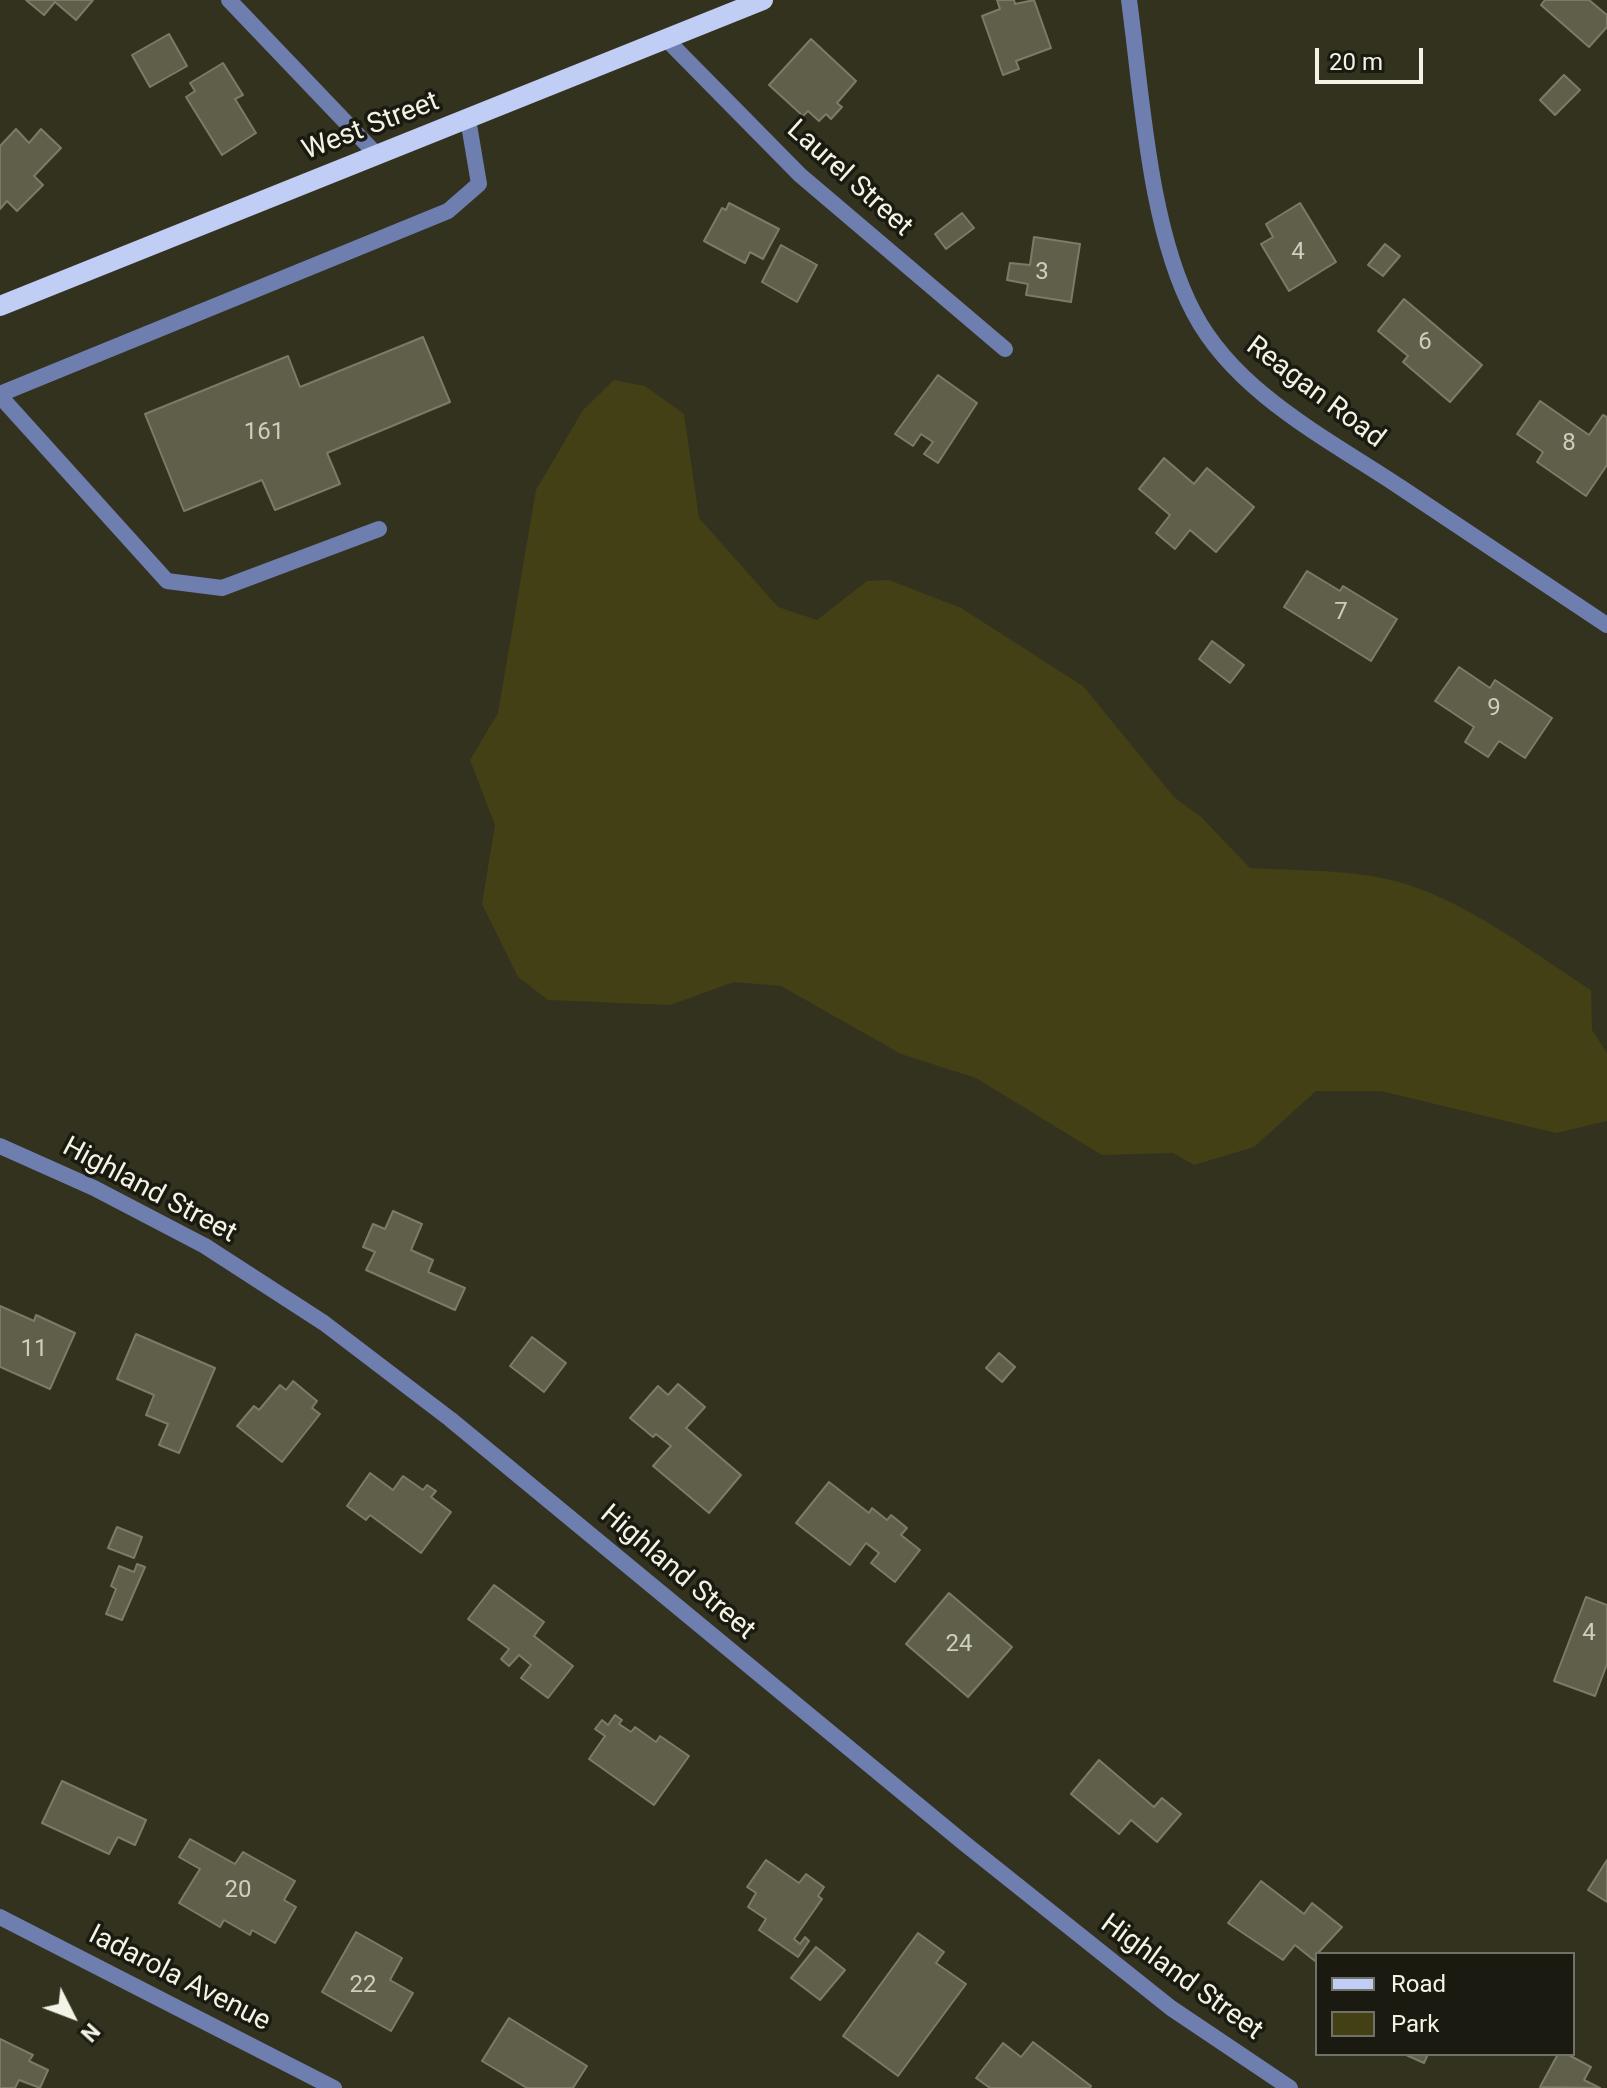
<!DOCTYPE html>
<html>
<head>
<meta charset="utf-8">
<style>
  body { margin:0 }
  #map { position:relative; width:1607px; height:2088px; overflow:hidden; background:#33321f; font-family:Roboto,sans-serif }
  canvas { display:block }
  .legend { position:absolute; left:1315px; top:1952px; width:260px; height:104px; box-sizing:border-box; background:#1a1a11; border:2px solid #717166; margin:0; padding:10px 14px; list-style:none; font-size:24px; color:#f3f3e6 }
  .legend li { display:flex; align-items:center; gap:16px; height:40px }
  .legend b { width:40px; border:2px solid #717166 }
  .north { position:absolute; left:32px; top:1976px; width:80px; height:80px; -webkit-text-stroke:6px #1a1a11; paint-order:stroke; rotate:132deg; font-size:22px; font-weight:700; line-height:32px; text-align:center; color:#f3f3e6 }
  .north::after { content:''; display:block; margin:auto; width:28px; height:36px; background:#f3f3e6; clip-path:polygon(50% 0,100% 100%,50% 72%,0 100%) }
  .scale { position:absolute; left:1315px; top:48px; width:108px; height:36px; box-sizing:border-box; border:4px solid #f3f3e6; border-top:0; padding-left:10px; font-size:24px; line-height:28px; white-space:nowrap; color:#f3f3e6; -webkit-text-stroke:6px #1a1a11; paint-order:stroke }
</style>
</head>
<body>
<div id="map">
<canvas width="1607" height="2088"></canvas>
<ul class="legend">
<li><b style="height:10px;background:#c0cdf5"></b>Road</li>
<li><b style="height:22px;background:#434015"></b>Park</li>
</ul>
<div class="north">N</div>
<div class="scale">20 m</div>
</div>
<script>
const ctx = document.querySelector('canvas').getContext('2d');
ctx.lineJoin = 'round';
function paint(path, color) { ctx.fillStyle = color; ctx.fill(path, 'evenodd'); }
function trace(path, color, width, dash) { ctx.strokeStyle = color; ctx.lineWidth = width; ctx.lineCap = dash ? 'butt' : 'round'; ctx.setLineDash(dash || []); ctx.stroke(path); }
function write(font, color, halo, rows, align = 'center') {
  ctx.font = font + ' Roboto,sans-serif'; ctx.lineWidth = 7; ctx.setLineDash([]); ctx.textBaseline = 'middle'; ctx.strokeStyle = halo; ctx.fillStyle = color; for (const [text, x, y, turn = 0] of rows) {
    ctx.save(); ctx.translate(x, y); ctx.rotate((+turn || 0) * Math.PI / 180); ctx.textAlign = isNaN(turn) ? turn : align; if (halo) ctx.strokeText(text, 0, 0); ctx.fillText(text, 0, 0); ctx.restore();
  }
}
paint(new Path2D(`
  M614,380l31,6 39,28 15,104 79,89 39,13 50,-39 22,-1 72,28 122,78 91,111 27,20 49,51c46,3 95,1 141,12 71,17 139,71 200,110l1,40 15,23v68l-51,12 -175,-42h-65l-62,56 -60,18 -21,-12 -71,2 -126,-77 -75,-24 -120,-68 -47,-4 -64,23 -122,-5 -30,-23 -36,-73 13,-79 -25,-65 28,-47 38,-223 47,-80z`), '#434015');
const building = new Path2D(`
  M26,0h67l-17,20 -21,-18 -11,13z
  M997,0h17l1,4 19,-4 17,48 -35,13 3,8 -16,6 -21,-59 18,-7z
  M1545,0h44l18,15v12l-18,20 -48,-42z
  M169,34l18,32 -37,21 -18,-32z
  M811,39l45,42 -19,22 5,4 -11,12 -5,-5 -7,7 -11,-10 -5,5 -34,-31z
  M223,63l20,32 -8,4 21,34 -34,22 -36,-58 9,-6 -5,-8z
  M1564,75l16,15 -25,25 -15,-15z
  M16,129l13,14 12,-14 20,19 -27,28 9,9 -26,26 -10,-10 -7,8v-63z
  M729,203l50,26 -16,30 -13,-7 -5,11 -41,-22 18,-33 4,2z
  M1300,203l36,59 -47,29 -28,-47 12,-7 -7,-13z
  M962,213l12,15 -28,21 -11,-15z
  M1034,237l46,7 -9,58 -45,-7 2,-11 -21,-4 3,-17 20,2z
  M1385,244l15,12 -17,20 -15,-11z
  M781,245l36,20 -20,37 -35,-20z
  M1404,299l78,66 -32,37 -47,-40 5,-6 -30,-25z
  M423,337l27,65 -123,51 13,31 -65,26 -13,-30 -78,31 -39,-97 143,-58 12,31z
  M938,375l39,28 -39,60 -14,-9 9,-12 -12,-8 -8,12 -18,-12z
  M1540,401l49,34 14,-20 4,2v48l-21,31 -49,-34 6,-10 -26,-18z
  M1164,458l30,26 13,-16 47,39 -38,45 -26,-22 -15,19 -19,-16 14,-18 -31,-26z
  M1307,571l33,20 3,-5 54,33 -26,42 -87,-54z
  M1212,641l32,24 -14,18 -31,-24z
  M1459,667l31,21 5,-8 57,38 -27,40 -26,-17 -11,16 -23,-15 9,-15 -39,-26z
  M393,1211l29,13 -11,26 22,10 -5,12 37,16 -10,22 -89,-40 9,-18 -12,-5 10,-23 12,5z
  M0,1306l34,15 2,-6 39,18 -25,56 -50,-22z
  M136,1334l79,34 -36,85 -20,-8 9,-21 -22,-9 8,-20 -37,-16z
  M532,1337l34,26 -22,29 -34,-26z
  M999,1353l16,14 -13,15 -16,-14z
  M293,1381l24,20 -5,7 8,6 -38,48 -45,-36 17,-20 5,4 21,-25 6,5z
  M678,1384l27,23 -19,21 55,47 -32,38 -56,-47 18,-20 -15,-12 -3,3 -23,-19 28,-32 10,9z
  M370,1473l23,17 10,-14 20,14 4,-5 9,6 -5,6 20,15 -30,41 -51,-38 -4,5 -19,-14z
  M829,1482l40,31 3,-5 15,12 4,-5 16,13 -6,7 19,15 -25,32 -24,-19 8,-10 -13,-10 -16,22 -54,-42z
  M117,1527l25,10 -8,21 -26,-10z
  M137,1564l8,3 -23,53 -16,-6 10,-25 -5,-3 8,-20 15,6z
  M494,1585l50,37 -10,14 39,30 -25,32 -27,-20 10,-13 -12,-10 -10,11 -8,-7 8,-10 -41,-30z
  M949,1593l63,54 -44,50 -62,-53z
  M1586,1597l21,8v59l-12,32 -41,-15z
  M615,1715l7,5 -3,4 12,8 4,-5 21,15 4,-6 29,20 -35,49 -65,-46 16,-23 -10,-7 7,-9 6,5z
  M1099,1760l55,47 8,-9 19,16 -24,28 -26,-22 -12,14 -48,-40z
  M62,1781l84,39 -11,25 -17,-8 -9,17 -67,-31z
  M190,1839l45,25 8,-12 52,29 -11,19 12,7 -21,36 -23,-13 -2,5 -26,-15 -4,7 -41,-24 21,-34 -21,-12z
  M766,1860l33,23 7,-9 18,13 -6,9 4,3 -28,40 6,5 5,-7 4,4 -11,16 -39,-27 7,-11 -18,-12 8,-14 -9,-6z
  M1607,1860v42l-19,-12z
  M1261,1881l43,33 8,-11 30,24 -25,27 -2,7 -20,-16 -12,15 -55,-37z
  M356,1932l46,26 -12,22 23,13 -22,38 -69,-39z
  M918,1933l26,19 -8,11 30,21 -68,92 -55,-40z
  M816,1947l29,23 -25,30 -29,-22z
  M509,2018l78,48 -14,22h-46l-45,-27z
  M0,2039l33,16 -4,6 19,9 -8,18 -21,-8 -4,8h-15z
  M1033,2042l58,44 -1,2h-100l-14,-10 27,-35 18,14z
  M1404,2054h24l-4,9z
  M1558,2054h9l24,13 -7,13 16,8 -60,-1z`);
paint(building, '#5f5f4a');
trace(building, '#7c7b66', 2);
trace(new Path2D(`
  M0,394l448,-183 31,-27 -11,-65
  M0,396l167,185 55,7 157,-59`), '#6e7eae', 16);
trace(new Path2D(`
  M229,0l148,155
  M1129,0c13,95 20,229 65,313 42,80 134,126 206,174 69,46 138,92 207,138
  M666,39l134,136 205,174
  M0,1146l94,42 111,58 119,77 126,96 514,424 207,165 119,80
  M0,1917l334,171`), '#6e7eae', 16);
trace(new Path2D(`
  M0,306l763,-306`), '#c0cdf5', 20);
write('24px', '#cecebf', null, [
  ["4",1298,253],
  ["3",1042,273],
  ["6",1425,343],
  ["161",264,433],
  ["8",1569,444],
  ["7",1341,613],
  ["9",1494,709],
  ["11",34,1350],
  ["4",1589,1634],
  ["24",959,1645],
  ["20",238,1891],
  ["22",363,1986]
]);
write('28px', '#f3f3e6', '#1a1a11', [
  ["West Street",371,127,-21],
  ["Laurel Street",849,179,42],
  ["Reagan Road",1315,393,37],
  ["Highland Street",149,1191,28],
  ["Highland Street",677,1573,40],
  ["Highland Street",1181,1978,36],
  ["Iadarola Avenue",179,1979,27]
]);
</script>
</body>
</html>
